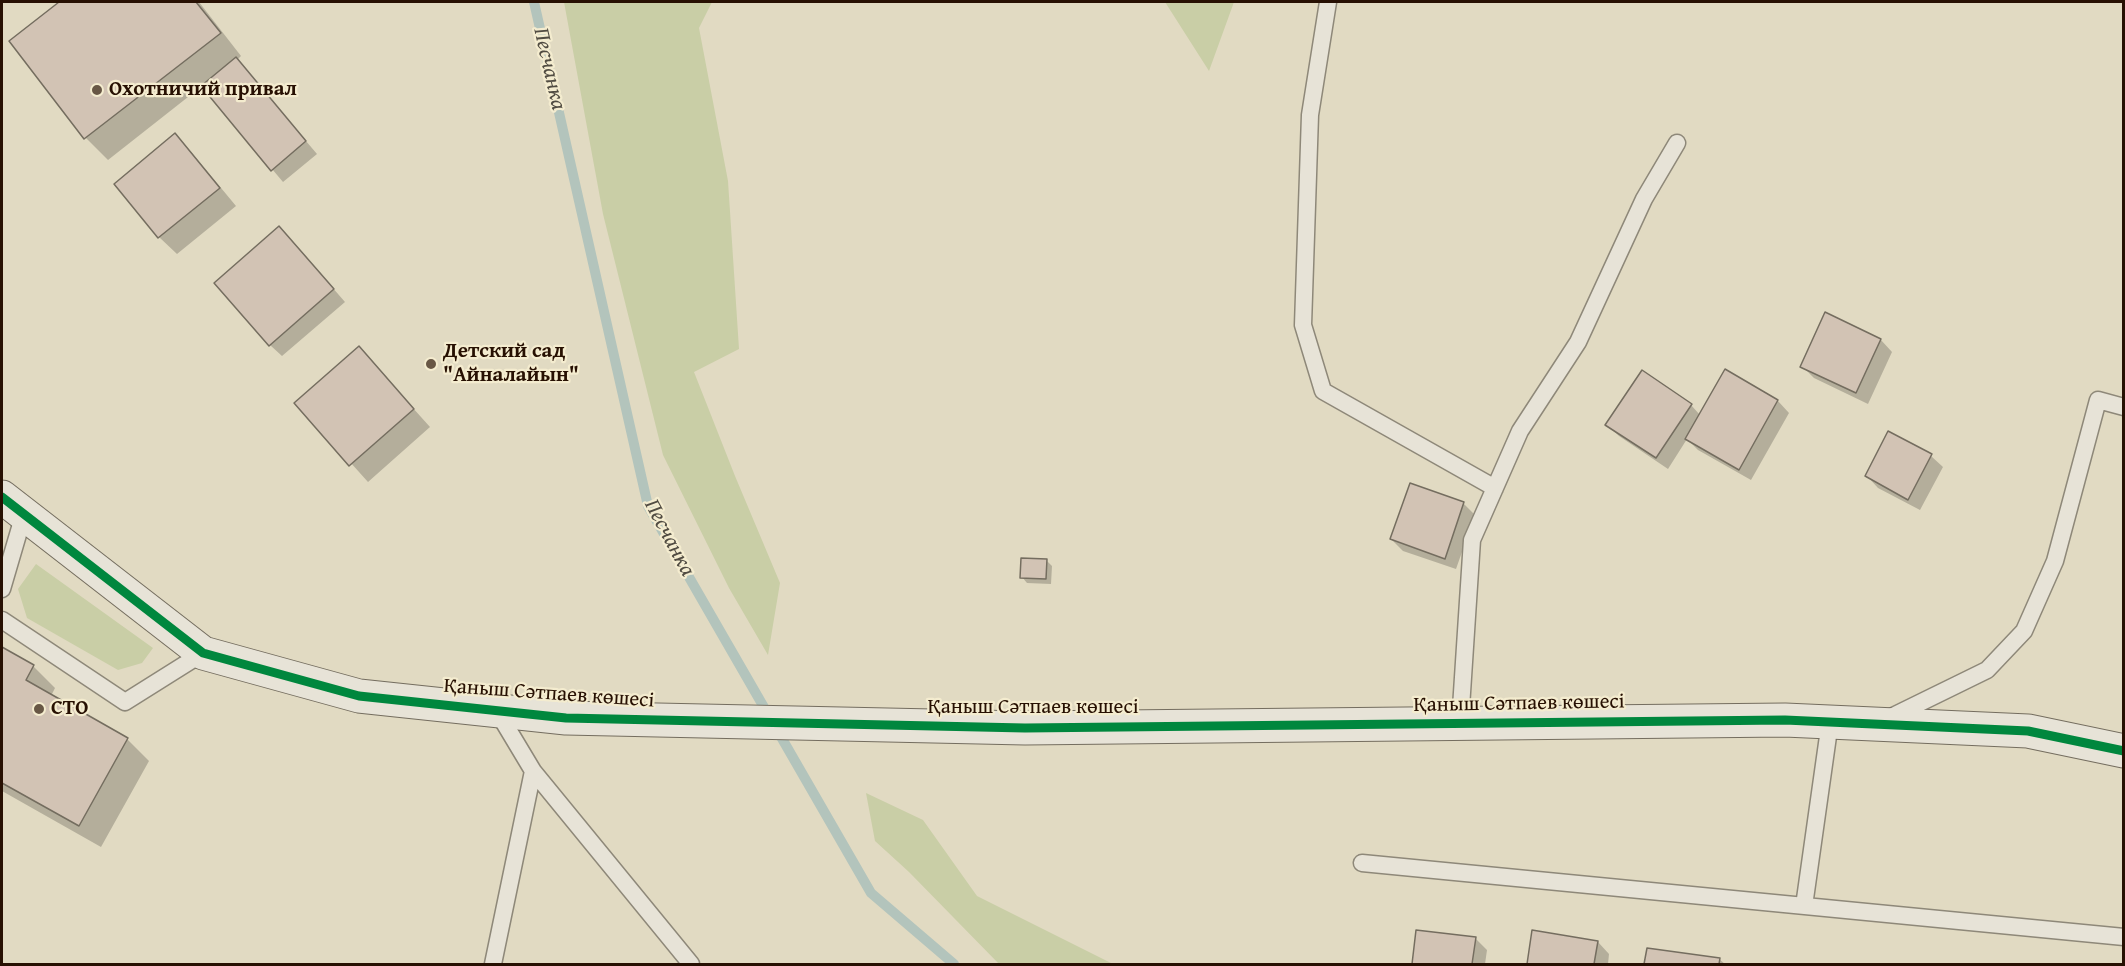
<!DOCTYPE html>
<html>
<head>
<meta charset="utf-8">
<style>
  body { margin:0 }
  #map { position:relative; width:2125px; height:966px; overflow:hidden; background:#e1dac2; font-family:"Gentium Book Plus",serif }
  canvas { display:block }
  .frame { position:absolute; inset:0; border:3px solid #271002; pointer-events:none }
</style>
</head>
<body>
<div id="map">
<canvas width="2125" height="966"></canvas>
<div class="frame"></div>
</div>
<script>
const ctx = document.querySelector('canvas').getContext('2d');
ctx.lineJoin = 'round';
function paint(path, color) { ctx.fillStyle = color; ctx.fill(path, 'evenodd'); }
function trace(path, color, width, dash) { ctx.strokeStyle = color; ctx.lineWidth = width; ctx.lineCap = dash ? 'butt' : 'round'; ctx.setLineDash(dash || []); ctx.stroke(path); }
function write(font, color, halo, rows, align = 'center') {
  ctx.font = font + ' "Gentium Book Plus",serif'; ctx.lineWidth = 4.5; ctx.setLineDash([]); ctx.textBaseline = 'middle'; ctx.strokeStyle = halo; ctx.fillStyle = color; for (const [text, x, y, turn = 0] of rows) {
    ctx.save(); ctx.translate(x, y); ctx.rotate((+turn || 0) * Math.PI / 180); ctx.textAlign = isNaN(turn) ? turn : align; if (halo) ctx.strokeText(text, 0, 0); ctx.fillText(text, 0, 0); ctx.restore();
  }
}
paint(new Path2D(`
  M564,2h148l-13,26 29,153 11,168 -45,23 41,104 45,107 -12,72 -39,-67 -66,-133 -60,-241z
  M1165,2h69l-25,69z
  M36,564l117,84 -11,15 -24,7 -91,-52 -9,-29z
  M866,793l57,27 54,76 136,68h-114l-90,-92 -34,-31z`), '#c9cea6');
paint(new Path2D(`
  M62,2h137l42,54 -4,4 80,94 -34,28 -81,-96 -94,74 -22,-22 -75,-97z
  M175,135l17,18 44,53 -59,48 -18,-17 -43,-53z
  M291,240l54,62 -63,54 -12,-11z
  M1826,314l55,26 11,12 -24,52 -54,-26 -12,-12z
  M359,348l71,79 -62,55 -71,-79z
  M1725,371l53,30 11,12 -38,67 -53,-30 -11,-11 -19,30 -49,-33 -12,-11 84,-20 9,10z
  M1931,456l12,11 -23,43 -42,-22 -11,-12z
  M1463,503l12,12 -19,54 -53,-18 -12,-12z
  M1046,560l6,6 -1,18 -24,-1 -5,-6z
  M2,649l31,17 22,22 -4,8 76,43 22,22 -48,86 -99,-56z
  M1533,931l65,11 11,12 -1,10h-80z
  M1417,932l58,6 12,12 -2,14h-72z
  M1648,950l71,9 6,5h-79z`), '#0003');
trace(new Path2D(`
  M534,2l114,504 223,387 83,71`), '#b3c4bc', 10);
const building = new Path2D(`
  M59,2h137l25,31 -137,106 -75,-98z
  M236,57l70,84 -35,30 -70,-85z
  M175,133l45,55 -62,50 -44,-54z
  M279,226l55,63 -65,57 -55,-63z
  M1825,312l56,27 -25,54 -56,-26z
  M359,346l55,63 -65,57 -55,-63z
  M1725,369l53,31 -39,70 -54,-31z
  M1642,370l50,34 -36,54 -51,-33z
  M1888,431l44,23 -24,46 -43,-24z
  M1410,483l54,19 -19,57 -55,-20z
  M1021,558l26,1 -1,20 -26,-1z
  M2,647l32,18 -8,15 102,58 -49,88 -77,-43z
  M1416,930l60,7 -4,27h-60z
  M1532,930l66,11 -4,23h-67z
  M1647,948l73,10 -1,6h-75z`);
paint(building, '#d2c3b4');
trace(building, '#746d5f', 1.5);
const lane = new Path2D(`
  M1328,2l-18,113 -7,210 20,66 172,97
  M2,589l22,-75
  M2,620l123,82 78,-49
  M497,711l36,60 158,193
  M1889,718l98,-48 37,-39 31,-70 43,-161 26,7
  M1460,723l12,-183 48,-109 58,-89 66,-143 33,-56
  M1362,863l762,74
  M1804,906l26,-184
  M493,964l40,-193`);
const secondary = new Path2D(`
  M2,497l201,156 156,43 207,22 459,10 760,-8 243,11 96,20`);
trace(lane, '#8e8879', 19);
trace(secondary, '#746d5f', 35);
trace(lane, '#e7e3d7', 16);
trace(secondary, '#e7e3d7', 33);
trace(new Path2D(`
  M2,497l201,156 156,43 207,22 459,10 760,-8 243,11 96,20`), '#00873e', 9);
for (const [x, y, r, color] of [
  [97,90,6,"#685745"],
  [431,364,6,"#685745"],
  [39,709,6,"#685745"]
]) { const dot = new Path2D(); dot.arc(x, y, r, 0, 2 * Math.PI); ctx.fillStyle = color; ctx.fill(dot); trace(dot, '#f4eccf', 2); }
write('bold 21px', '#271002', '#f4eccf', [
  ["Охотничий привал",109,90],
  ["Детский сад",443,352],
  ["\"Айналайын\"",443,376],
  ["СТО",51,709]
], 'left');
write('21px', '#271002', '#f4eccf', [
  ["Қаныш Сәтпаев көшесі",549,694,4],
  ["Қаныш Сәтпаев көшесі",1519,704,-1],
  ["Қаныш Сәтпаев көшесі",1033,708]
]);
write('italic 22px', '#514c42', '#f4eccf', [
  ["Песчанка",549,69,77],
  ["Песчанка",669,538,62]
]);
</script>
</body>
</html>
